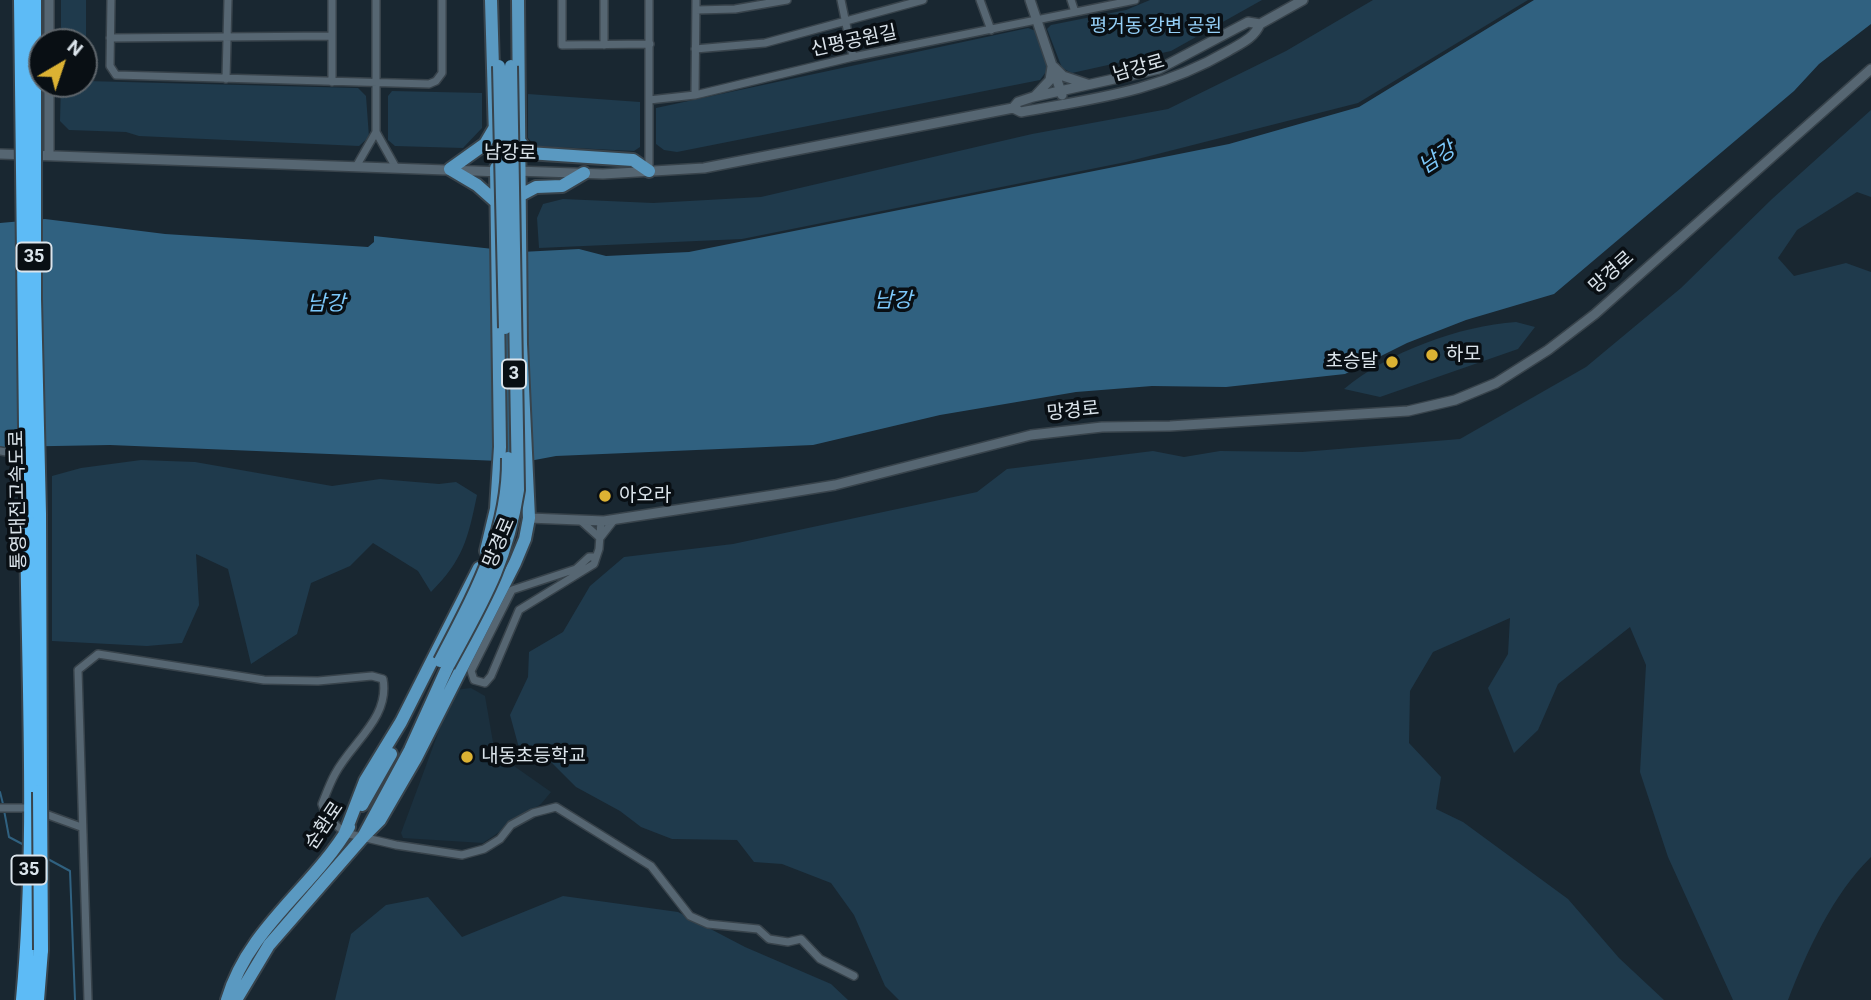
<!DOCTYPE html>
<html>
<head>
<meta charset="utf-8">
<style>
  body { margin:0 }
  #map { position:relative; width:1871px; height:1000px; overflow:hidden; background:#192731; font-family:Roboto,sans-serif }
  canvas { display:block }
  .north { position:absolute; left:28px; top:28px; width:70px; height:70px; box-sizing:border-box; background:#090f14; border:2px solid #5d646a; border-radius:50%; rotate:39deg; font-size:19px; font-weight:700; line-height:28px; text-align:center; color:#dbe4eb }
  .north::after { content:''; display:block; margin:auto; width:24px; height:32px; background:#dcb233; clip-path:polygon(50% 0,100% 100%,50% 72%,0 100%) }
</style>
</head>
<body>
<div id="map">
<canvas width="1871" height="1000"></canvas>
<div class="north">N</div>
</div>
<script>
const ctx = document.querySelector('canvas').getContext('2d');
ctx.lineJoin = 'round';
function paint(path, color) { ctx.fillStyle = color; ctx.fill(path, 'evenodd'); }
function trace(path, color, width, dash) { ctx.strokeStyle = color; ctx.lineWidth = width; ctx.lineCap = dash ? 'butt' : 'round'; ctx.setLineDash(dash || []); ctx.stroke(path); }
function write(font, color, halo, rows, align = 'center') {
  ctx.font = font + ' Roboto,"Noto Sans KR",sans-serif'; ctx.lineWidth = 7; ctx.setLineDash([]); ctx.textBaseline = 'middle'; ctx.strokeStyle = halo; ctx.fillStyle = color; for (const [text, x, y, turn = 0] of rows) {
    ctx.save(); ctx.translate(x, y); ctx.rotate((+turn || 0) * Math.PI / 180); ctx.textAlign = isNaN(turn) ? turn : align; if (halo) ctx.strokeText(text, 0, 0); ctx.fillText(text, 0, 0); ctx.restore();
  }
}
paint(new Path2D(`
  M471,688l14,8 9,52 20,18 37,26 -10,12 -58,39 -80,-5 -2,-5 53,-143z`), '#1b303e');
paint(new Path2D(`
  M61,0h25v81l272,7 8,8 3,41 -10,9 -220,-10 -13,-4 -57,-2 -9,-9 1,-37h23v-42h-23z
  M1150,0h112l-91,51 -99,22 -10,-5 -13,-34 -2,-5 4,-4 75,-15z
  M1373,0h155l-170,103 -232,59 -384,77 -203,9 -2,-30 6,-14 20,-5 90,4 108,-6 271,-63 136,-25 118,-58z
  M1028,28l8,3 12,38 -8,11 -363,72 -13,-2 -8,-6v-36z
  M392,91l90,2v35l-19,20 -68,-2 -7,-6v-44z
  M528,94l112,8v45l-6,4 -99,-5 -7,-8z
  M1871,110v87l-14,-5 -60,38 -19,28 16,18 52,-13 25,9v585c-38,37 -64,94 -83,143h-55l-65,-143 -28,-85 6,-107 -16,-38 -72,57 -20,46 -24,23 -26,-65 20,-34 2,-36 -77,34 -23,39 -1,52 32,34 -5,32 27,13 105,77 51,59 45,42h-765l-14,-14 -31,-71 -23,-32 -49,-19 -28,-2 -17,-22 -65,-1 -31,-12 -21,-16 -44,-24 -33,-33 -24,-6 -9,-33 18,-38 1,-25 34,-20 27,-46 34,-29 109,-13 244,-52 30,-23 146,-18 31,6 36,-6 82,1 158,-13 126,-72 95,-79 91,-89z
  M1516,322l19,5 -17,22 -138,48 -36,-8c44,-37 115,-63 172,-67z
  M141,460l54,2 137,24 48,-7 59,5 17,-2 21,13c-9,44 -14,65 -46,97l-13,-21 -45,-28 -23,23 -39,17 -14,51 -46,30 -23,-95 -32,-15 3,51 -17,38 -35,3 -95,-5v-165l29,-8z
  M563,896l115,16 67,35 86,37 17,16h-513l16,-66 35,-29 42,-8 34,40z`), '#1f3a4c');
paint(new Path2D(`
  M1534,0h337v24l-52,40 -25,27 -240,203 -88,26 -59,23 -62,31 -119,13 -74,-1 -76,6 -136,23 -127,30 -257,11 -32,6 -414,-17 -110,2v-224l45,-4 120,15 203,13 6,-5v-6l147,16 58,-3 27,7 83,-4 540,-108 130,-37z`), '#306180');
trace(new Path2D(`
  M0,792l3,12
  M4,810l5,27 17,9
  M46,858l24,13 5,129`), '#306180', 2);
const minor = new Path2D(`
  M111,0l-1,66 6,9 313,9 7,-3 6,-8v-73
  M332,0v82
  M376,0v132l19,34
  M562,0v45l88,-1
  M841,0l12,57
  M980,0l11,30
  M1071,0l4,12
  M696,10l39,-1 52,-9
  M110,38l222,-2
  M604,45v-45
  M695,49l70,-6 158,-43
  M226,79l2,-79
  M695,95l1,-95
  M649,100l46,-5 158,-38 282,-57
  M357,165l19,-33
  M649,171v-171
  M0,451l12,2
  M581,521l19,17 14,-18
  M596,557h-7l-13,12 -64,21 -41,81 3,9 11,3 6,-7 28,-66 75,-46 5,-15 2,-28
  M0,808h29l52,19
  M88,1000l-10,-330 20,-16 166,26 54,1 54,-5 11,3c7,39 -31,63 -48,95 -5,9 -9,20 -13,30l5,13 18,16 51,12 66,10 22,-6 16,-10 11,-14 22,-12 23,-6 95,59 39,50 18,8 50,5 11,10 19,3 13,-3 19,20 34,17`);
const tertiary = new Path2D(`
  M1030,0l32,95
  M49,42v-42
  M1054,67l9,9 24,8
  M1035,96l15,-16 2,-13
  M1013,108l8,4c77,-14 138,-21 207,-61 14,-8 26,-13 32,-27
  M0,154l502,18
  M49,155v-71
  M516,171l87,3 101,-6 309,-60 5,-6 15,-5 126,-28 89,-47 12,2 43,-24
  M529,518l75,3 170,-26 61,-10 196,-50 71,-8 68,-1 238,-15 47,-11 41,-17 52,-33 47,-36 276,-245`);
const primary = new Path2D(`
  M491,0l4,136
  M495,127l-10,17 -35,25 27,16 18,16
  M521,143l7,10 105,7 16,11
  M521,195l15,-8 26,-1 22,-13
  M486,551l10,-42 4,-62 -4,-279
  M362,805l29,-51
  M345,833l20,-52 36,-59 78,-154
  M363,837l17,-17 36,-62 99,-195 10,-24 4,-21 -8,-174 -3,-344
  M227,1000c21,-72 85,-111 122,-173
  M236,1000l33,-55 94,-108 47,-87 38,-84`);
const motorway = new Path2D(`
  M39,514l1,278
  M23,1000c15,-161 5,-326 4,-488
  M37,1000l4,-50`);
trace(minor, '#38434b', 10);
trace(tertiary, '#38434b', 12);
trace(primary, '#38434b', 16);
trace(motorway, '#38434b', 18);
trace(minor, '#566672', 7);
trace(tertiary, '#566672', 9);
trace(primary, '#5a99c1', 12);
trace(motorway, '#5dbbf6', 14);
const primaryBridge = new Path2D(`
  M499,66l6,262
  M440,661c34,-66 69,-127 68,-203
  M448,666c34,-63 59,-103 70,-176l-7,-424`);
const motorwayBridge = new Path2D(`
  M21,0l6,512
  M34,0v299l5,215
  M40,792l1,158`);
trace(primaryBridge, '#38434b', 16, []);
trace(motorwayBridge, '#38434b', 18, []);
trace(primaryBridge, '#5a99c1', 12);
trace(motorwayBridge, '#5dbbf6', 14);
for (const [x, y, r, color] of [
  [1432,355,7,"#dcb233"],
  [1392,362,7,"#dcb233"],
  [605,496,7,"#dcb233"],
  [467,757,7,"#dcb233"]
]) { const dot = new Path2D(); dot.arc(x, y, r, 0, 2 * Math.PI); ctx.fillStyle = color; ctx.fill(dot); trace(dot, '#090f14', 2.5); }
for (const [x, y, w] of [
  [34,257,35],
  [514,374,24],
  [29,870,35]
]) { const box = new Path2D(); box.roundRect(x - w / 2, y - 14.5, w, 29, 5); ctx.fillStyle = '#090f14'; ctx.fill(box); trace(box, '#dbe4eb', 2); }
write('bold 18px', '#dbe4eb', null, [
  ["35",34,257],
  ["3",514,374],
  ["35",29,870]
]);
write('19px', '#95d0f8', '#090f14', [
  ["평거동 강변 공원",1156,27]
]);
write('19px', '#dbe4eb', '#090f14', [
  ["신평공원길",854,42,-12],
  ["남강로",1139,69,-16],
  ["남강로",510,154,1],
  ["망경로",1612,273,-42],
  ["망경로",1073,412,-6],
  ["통영대전고속도로",19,500,-91],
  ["망경로",500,543,-67],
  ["순환로",325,826,-56]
]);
write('19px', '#dbe4eb', '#090f14', [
  ["하모",1446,355],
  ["초승달",1378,362,"right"],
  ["아오라",619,496],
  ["내동초등학교",481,757]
], 'left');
write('italic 21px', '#7cc8fa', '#090f14', [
  ["남강",1438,159,-33],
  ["남강",893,302],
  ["남강",326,305]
]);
</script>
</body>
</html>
